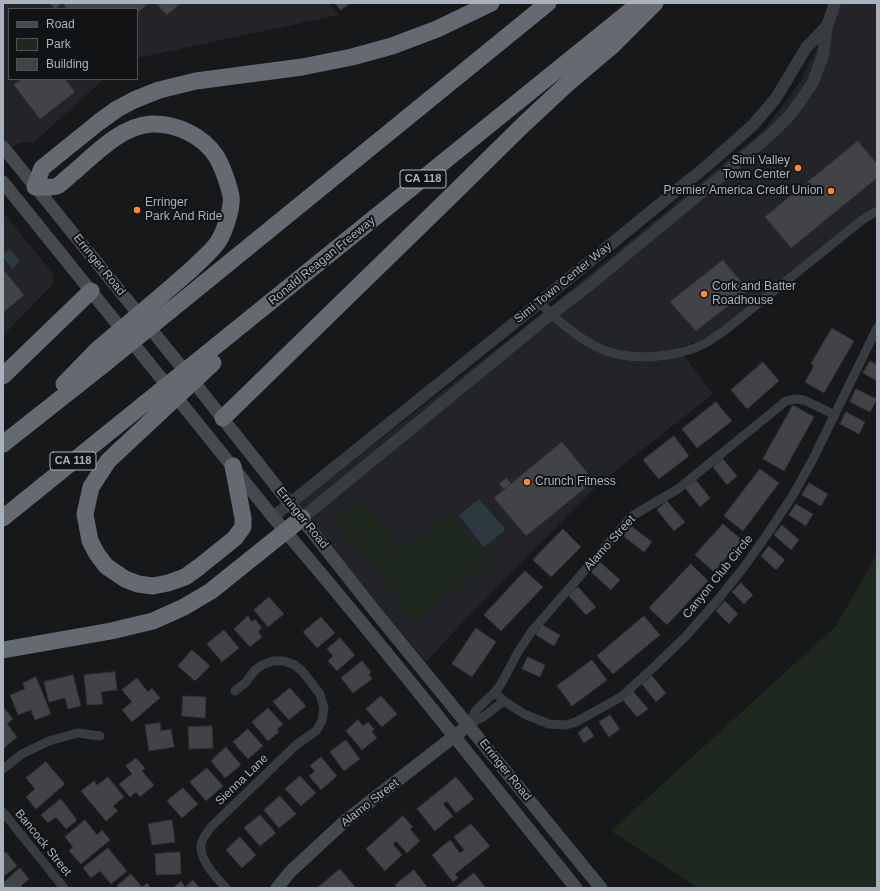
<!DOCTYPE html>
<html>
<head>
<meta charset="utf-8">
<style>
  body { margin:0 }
  #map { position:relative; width:880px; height:891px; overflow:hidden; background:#17181a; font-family:Arial,sans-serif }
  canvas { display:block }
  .frame { position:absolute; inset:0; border:4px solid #a9b2ba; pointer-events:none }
  .legend { position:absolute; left:8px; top:8px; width:130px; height:72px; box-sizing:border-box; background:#121315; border:1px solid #4e5357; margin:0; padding:5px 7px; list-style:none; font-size:12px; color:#a9b2ba }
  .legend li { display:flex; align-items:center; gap:8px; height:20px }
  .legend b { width:20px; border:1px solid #4e5357 }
</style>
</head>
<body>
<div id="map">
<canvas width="880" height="891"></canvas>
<div class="frame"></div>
<ul class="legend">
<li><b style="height:5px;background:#464a4f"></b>Road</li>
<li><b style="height:11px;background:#1f281f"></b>Park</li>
<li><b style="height:11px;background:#414347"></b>Building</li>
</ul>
</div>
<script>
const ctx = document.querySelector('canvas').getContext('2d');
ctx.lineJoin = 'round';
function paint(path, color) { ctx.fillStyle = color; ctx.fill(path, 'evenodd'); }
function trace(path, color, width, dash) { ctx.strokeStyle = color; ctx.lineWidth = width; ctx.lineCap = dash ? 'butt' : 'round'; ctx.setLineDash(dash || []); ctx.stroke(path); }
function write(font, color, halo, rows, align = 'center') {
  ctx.font = font + ' Arial,sans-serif'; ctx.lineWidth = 4; ctx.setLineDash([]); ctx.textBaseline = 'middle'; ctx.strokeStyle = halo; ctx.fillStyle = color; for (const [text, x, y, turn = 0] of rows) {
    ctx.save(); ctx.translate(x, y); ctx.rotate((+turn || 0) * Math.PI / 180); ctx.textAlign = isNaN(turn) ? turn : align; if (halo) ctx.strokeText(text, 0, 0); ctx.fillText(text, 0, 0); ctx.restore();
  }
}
paint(new Path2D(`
  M3,3h326l10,12 -202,43v-49h-128v70h95l-71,64 -13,-1 -17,13z
  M840,3h37v204l-167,130 -32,11 35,46 -113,89 -131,132 -43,47 -130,-157 253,-197 216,-179 35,-47z
  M3,212l51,63 -2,10 -49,51z`), '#232427');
paint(new Path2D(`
  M362,499l40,51 48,-38 40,50 -75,59 -80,-102z
  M877,554v334h-179l-87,-57 225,-205z`), '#1f281f');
paint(new Path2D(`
  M10,249l10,13 -8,7 -9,-12v-3z
  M479,499l26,30 -1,2 -20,16 -25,-32z`), '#2c3a3f');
const building = new Path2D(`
  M50,3h12l-7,6z
  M63,3h86l-12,10v-4h-70z
  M156,3h25l-14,12z
  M335,3h15l-9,7z
  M22,79h43l10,13 -35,27 -26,-34z
  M858,141l19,23v14l-86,70 -26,-31z
  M723,260l25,30 -52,41 -26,-29z
  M3,269l21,26 -20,17 -1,-2z
  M832,328l22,13 -30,52 -19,-11 9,-16 -3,-2z
  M870,361l7,4v16l-14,-8z
  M763,362l16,19 -32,28 -16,-19z
  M856,389l21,10 -7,13 -20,-10z
  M716,402l16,19 -35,27 -15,-19z
  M793,405l21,12 -30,54 -21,-12z
  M846,412l19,10 -6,12 -19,-10z
  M674,436l15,20 -30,23 -16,-19z
  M562,442l32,39 -68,55 -32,-38z
  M723,459l14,17 -10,9 -14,-18z
  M760,469l19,14 -36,48 -19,-15z
  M507,478l4,6 -7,5 -5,-5z
  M696,480l14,18 -10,9 -15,-19z
  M809,483l19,11 -7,12 -19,-11z
  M667,501l18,21 -11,9 -17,-21z
  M796,504l17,10 -7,12 -17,-11z
  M723,524l19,16 -28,32 -19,-17z
  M630,525l22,17 -8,10 -22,-17z
  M782,525l17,15 -8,10 -17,-15z
  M563,529l18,18 -30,30 -18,-17z
  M769,546l16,14 -9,10 -15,-14z
  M600,562l20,18 -9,10 -20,-18z
  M691,564l17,17 -41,44 -18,-17z
  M525,571l18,16 -42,44 -17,-16z
  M741,583l12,12 -9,9 -12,-12z
  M578,587l18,20 -10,8 -18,-20z
  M269,597l15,17 -16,13 -14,-17z
  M725,601l13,13 -9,10 -13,-13z
  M248,616l4,6 3,-3 7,9 -4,3 4,6 -12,10 -16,-18z
  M644,616l16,19 -47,39 -16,-18z
  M321,617l14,16 -18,15 -14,-16z
  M542,625l18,10 -6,11 -18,-11z
  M476,628l20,14 -24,35 -20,-13z
  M224,630l15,18 -17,14 -15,-18z
  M340,638l15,17 -18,16 -9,-10 5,-5 -6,-7z
  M192,650l18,16 -15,15 -17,-15z
  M528,657l17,8 -5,12 -18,-8z
  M592,660l15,20 -35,26 -15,-20z
  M362,661l9,11 -2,2 3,5 -19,14 -12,-15z
  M115,672l2,18 -16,2 2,12 -16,1 -3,-30z
  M73,675l8,31 -13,3 -3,-11 -16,4 -5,-20z
  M652,676l14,17 -10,9 -14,-18z
  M36,677l15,37 -16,6 -4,-10 -13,5 -8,-20 15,-6 -2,-6z
  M137,678l11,14 4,-4 8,10 -28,24 -10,-12 10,-8 -10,-12z
  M290,688l16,18 -17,14 -16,-18z
  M633,691l15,18 -11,8 -14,-17z
  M183,696l23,1 -1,21 -23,-2z
  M381,696l16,18 -15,13 -16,-18z
  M3,708h1l9,11 -6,5 10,13 -14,12z
  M268,708l15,16 -6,5 2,3 -11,9 -16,-19z
  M610,715l10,14 -11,8 -10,-15z
  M358,720l5,6 5,-4 6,7 -2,3 5,6 -15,12 -16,-19z
  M160,723l1,8 10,-2 3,18 -25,4 -4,-26z
  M212,726l1,22 -24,1 -1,-22z
  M587,726l7,10 -10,7 -6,-10z
  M248,729l15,17 -15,13 -15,-17z
  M346,740l14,19 -16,12 -14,-19z
  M226,747l15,18 -16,13 -14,-17z
  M321,757l16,19 -16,14 -12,-14 6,-5 -5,-5z
  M136,758l9,10 -3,3 12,14 -14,12 -4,-5 -6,5 -11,-13 13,-10 -6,-8z
  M46,762l19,22 -29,25 -10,-12 9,-8 -9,-11z
  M207,768l16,18 -17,15 -16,-19z
  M300,776l16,17 -15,13 -16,-17z
  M108,777l16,20 -11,9 5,5 -12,10 -25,-30 13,-10 3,4z
  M456,777l18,22 -18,14 -9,-12 -4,3 10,12 -18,15 -18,-22z
  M183,788l15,16 -16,14 -15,-17z
  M280,796l16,18 -17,14 -15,-18z
  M61,799l16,21 -11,9 -10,-12 -8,6 -7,-8z
  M260,815l16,18 -16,13 -16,-18z
  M403,816l10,11 -3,2 10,12 -13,12 -11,-12 -3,3 9,11 -17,16 -19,-22z
  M85,820l12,15 5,-5 8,10 -29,24 -12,-13 4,-4 -8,-10z
  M172,820l3,22 -23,3 -4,-21z
  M471,824l19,22 -35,28 3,4 -5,4 -21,-27 18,-15 10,13 4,-3 -10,-13z
  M240,837l16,18 -14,13 -16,-18z
  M108,848l19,23 -16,13 -11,-13 -9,7 -8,-10z
  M6,852l11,14 -14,11v-23z
  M180,852l1,22 -25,1 -1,-21z
  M20,868l9,11 -8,7 2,2h-20v-5z
  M340,869l16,19h-39z
  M414,870l14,18h-31l-2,-3z
  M474,873l12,15h-31z
  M131,874l11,13 5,-4 4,5h-33l-1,-2z
  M193,880l7,8h-27l8,-7 4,6z`);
paint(building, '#414347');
trace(building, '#313236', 1);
trace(new Path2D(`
  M540,303c17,17 39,36 61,46 31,13 76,9 105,-6 6,-4 12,-8 18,-12l138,-111 15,-9
  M495,692l9,9 20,13 25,10 17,1 10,-3 45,-25 33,-30 32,-31 30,-34 28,-35 24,-34 25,-38 20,-36 64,-131
  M468,725l8,-15 19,-18 6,-8 17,-32 14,-21 100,-115 46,-27 108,-88 9,-2 9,1 31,15
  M468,725l15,-8 21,-16
  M3,769l19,-15 27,-13 29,-8 22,3
  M3,812l61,76
  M226,888c-10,-11 -26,-27 -25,-42 0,-7 6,-13 10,-19l85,-82 20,-14 6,-10 2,-13 -4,-14 -17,-22 -8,-7 -11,-4h-11l-11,4 -7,5 -9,12 -11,9`), '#383b3f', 9);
trace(new Path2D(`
  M273,517l256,-206 180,-147 44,-39 23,-27 30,-50 21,-22
  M302,518l238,-195 52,-40 127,-105 52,-44 18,-18 10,-13 14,-21 10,-27 4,-29 8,-23`), '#383b3f', 12);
trace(new Path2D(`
  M3,147l194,239 177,224 227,278
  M3,182l270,335c104,121 203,247 303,371
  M277,888l13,-16 55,-51 116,-90`), '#464a4f', 13);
trace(new Path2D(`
  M161,296c10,-9 21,-18 32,-28 8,-8 18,-16 25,-26 6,-9 15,-35 13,-46 -2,-10 -9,-31 -15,-40 -13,-20 -40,-33 -65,-32 -30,2 -56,30 -78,49 -4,3 -13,12 -16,13 -4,2 -17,1 -22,1l7,-19 57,-46 18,-13 17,-9 25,-10 37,-9 106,-14 50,-10 40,-11 45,-17 54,-26
  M171,310l377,-307
  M206,354l434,-351
  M3,376l88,-85
  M64,384l34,-35
  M155,417l-47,44 -17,26 -6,27 5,27 7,13 9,12 19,13 13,5 15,2 15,-3 17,-6 14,-10 36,-29 8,-11v-9l-10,-52
  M223,418l231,-225 69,-68 44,-41 45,-38 43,-43
  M3,444l105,-83
  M3,518l141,-114
  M3,650l108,-19 42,-10 31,-14 27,-16 91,-73`), '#646a70', 17);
trace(new Path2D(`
  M98,349l63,-53
  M108,361l63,-51
  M144,404l62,-50
  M155,417l58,-54`), '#646a70', 17);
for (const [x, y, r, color] of [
  [798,168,4,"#fe8a2b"],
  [831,191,4,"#fe8a2b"],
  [137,210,4,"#fe8a2b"],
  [704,294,4,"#fe8a2b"],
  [527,482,4,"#fe8a2b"]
]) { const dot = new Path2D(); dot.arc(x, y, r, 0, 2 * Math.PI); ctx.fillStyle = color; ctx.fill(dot); trace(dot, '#121315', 1.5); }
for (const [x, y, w] of [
  [423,179,46],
  [73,461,46]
]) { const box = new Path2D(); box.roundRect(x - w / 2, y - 9, w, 18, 3); ctx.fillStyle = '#121315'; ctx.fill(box); trace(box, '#a9b2ba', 1); }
write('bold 11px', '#a9b2ba', null, [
  ["CA 118",423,179],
  ["CA 118",73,461]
]);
write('12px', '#a9b2ba', '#121315', [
  ["Simi Valley",790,161,"right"],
  ["Town Center",790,175,"right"],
  ["Premier America Credit Union",823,191,"right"],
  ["Erringer",145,203],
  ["Park And Ride",145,217],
  ["Cork and Batter",712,287],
  ["Roadhouse",712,301],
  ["Crunch Fitness",535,482]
], 'left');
write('12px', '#a9b2ba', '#121315', [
  ["Ronald Reagan Freeway",322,261,-39],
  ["Erringer Road",99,265,51],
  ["Simi Town Center Way",563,283,-39],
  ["Erringer Road",302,518,51],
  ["Alamo Street",610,543,-48],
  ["Canyon Club Circle",718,577,-51],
  ["Erringer Road",505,770,51],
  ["Sienna Lane",242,780,-44],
  ["Alamo Street",370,803,-38],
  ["Bancock Street",43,843,51]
]);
</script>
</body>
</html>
